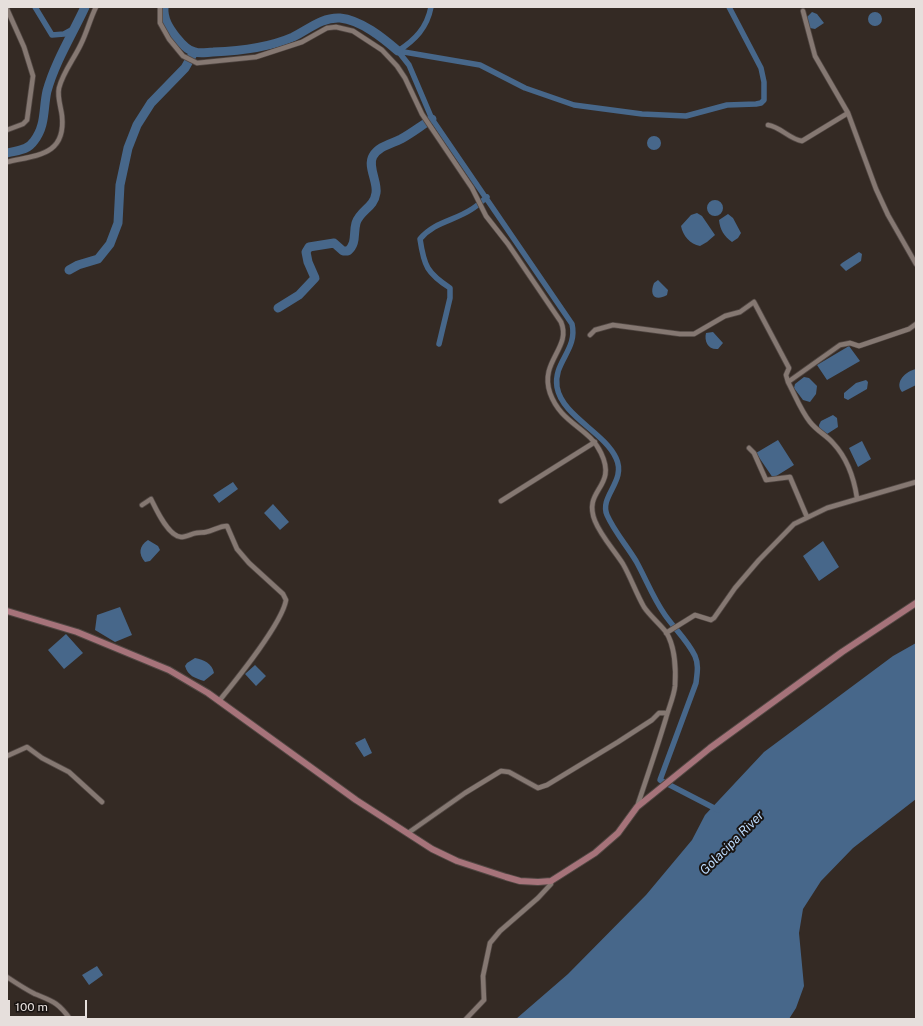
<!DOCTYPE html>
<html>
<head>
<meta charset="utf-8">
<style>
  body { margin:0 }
  #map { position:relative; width:923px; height:1026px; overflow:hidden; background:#342a24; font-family:"Public Sans",sans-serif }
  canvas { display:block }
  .frame { position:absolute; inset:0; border:8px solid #e6dfdc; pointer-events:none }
  .scale { position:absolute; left:8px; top:1000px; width:79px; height:18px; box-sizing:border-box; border:2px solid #e6dfdc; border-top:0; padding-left:5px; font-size:12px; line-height:14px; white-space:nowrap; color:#e6dfdc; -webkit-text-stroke:3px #181311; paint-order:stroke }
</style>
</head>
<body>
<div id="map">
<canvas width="923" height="1026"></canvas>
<div class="frame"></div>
<div class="scale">100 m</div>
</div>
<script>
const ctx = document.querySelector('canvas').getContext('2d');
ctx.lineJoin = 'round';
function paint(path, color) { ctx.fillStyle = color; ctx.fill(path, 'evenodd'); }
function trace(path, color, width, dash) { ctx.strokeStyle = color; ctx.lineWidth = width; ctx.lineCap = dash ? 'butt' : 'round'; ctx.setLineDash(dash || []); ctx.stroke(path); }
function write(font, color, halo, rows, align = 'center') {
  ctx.font = font + ' "Public Sans",sans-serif'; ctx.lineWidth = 4; ctx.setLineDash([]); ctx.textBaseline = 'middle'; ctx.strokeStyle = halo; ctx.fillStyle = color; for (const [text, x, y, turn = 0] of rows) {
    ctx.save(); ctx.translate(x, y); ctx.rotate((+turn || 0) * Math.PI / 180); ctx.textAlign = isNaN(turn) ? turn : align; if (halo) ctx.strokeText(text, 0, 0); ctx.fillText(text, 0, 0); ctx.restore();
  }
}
paint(new Path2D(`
  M868 19a7 7 0 1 1 14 0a7 7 0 1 1-14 0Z
  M812,12l5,2 7,9 -9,6 -5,-1 -4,-10z
  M647 143a7 7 0 1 1 14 0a7 7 0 1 1-14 0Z
  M707 208a8 8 0 1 1 16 0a8 8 0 1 1-16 0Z
  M697,213l5,3 13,19 -8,7 -7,4c-10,-2 -17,-10 -19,-20l10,-11z
  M728,214l5,4 8,15 -3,5 -6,4c-8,-6 -12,-12 -13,-22z
  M859,252l3,2 -1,7 -15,10 -6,-6 2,-2z
  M658,280l10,10 -1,5c-12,7 -18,0 -13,-12z
  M713,332l10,11 -5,6c-10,1 -14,-8 -12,-16z
  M849,346l11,15 -33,19 -10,-15z
  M916,369v16l-14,7c-8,-10 4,-21 14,-23z
  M804,377l5,1 8,8 -1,8 -6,8 -7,-2 -9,-12 1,-4z
  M866,380l2,2 -1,7 -19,11 -4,-2v-5l12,-10z
  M833,415l4,3 1,9 -11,7c-5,-2 -8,-4 -8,-9l2,-4z
  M778,440l16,25 -21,13 -17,-25z
  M862,441l9,18 -13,8 -9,-19z
  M233,482l5,7 -19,14 -6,-8z
  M273,504l16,18 -9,8 -16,-17z
  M148,540l10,6 2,4 -10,11 -5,1c-7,-8 -6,-16 3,-22z
  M823,541l16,26 -20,14 -16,-25z
  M120,607l12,28 -17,7 -20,-12 2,-15z
  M66,634l17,19 -19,16 -16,-19z
  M916,643v156l-63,49 -32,33 -18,28 -4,24 5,53 -8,22 -7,11h-273l52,-45 78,-79 46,-55 13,-25 59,-63 129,-96z
  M195,658c9,2 17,5 19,15l-10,8c-9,-3 -16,-5 -19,-15l2,-3z
  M255,665l11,11 -10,10 -11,-12z
  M365,738l7,15 -8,4 -9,-14z
  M97,966l6,9 -14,10 -7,-10z`), '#47678a');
trace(new Path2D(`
  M35,7l17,28 12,-1 11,-6
  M431,7c-4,21 -16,33 -33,44l11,14 23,54 140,205c6,26 -19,38 -15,63 5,29 47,45 59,71 11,23 -17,38 -9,57 7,16 20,31 29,46 10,18 17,37 29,54 9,13 23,26 30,41 4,9 2,18 1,27l-36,97 58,30
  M398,51l82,14 45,23 49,17 68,9 44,2 41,-11 29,-1 5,-1 3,-3v-18l-3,-14 -32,-61
  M439,344l11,-46v-10c-23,-15 -26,-22 -30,-49 14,-17 34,-18 52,-30 5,-3 10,-8 15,-12`), '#47678a', 5.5);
trace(new Path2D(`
  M164,7c-1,12 5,21 12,30 4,5 12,14 19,15 5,2 13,0 18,0 27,-1 55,-4 80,-15 16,-8 29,-20 47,-19 21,2 43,20 58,33
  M7,153c11,-3 20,-2 27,-12 12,-15 9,-33 13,-50 8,-29 25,-56 38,-84
  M69,270l9,-5 20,-6 12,-15 8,-21 2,-38 8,-37 9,-23 14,-22 34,-35 9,-16
  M278,308l21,-13 16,-17 -7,-16 -2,-10 3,-5 25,-4 9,8h5c9,-8 5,-17 8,-28 4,-13 18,-15 20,-30 2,-11 -9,-27 -3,-37 6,-10 18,-12 28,-17 11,-6 21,-14 31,-20`), '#47678a', 9);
const street = new Path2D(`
  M160,7v16l9,16 14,17 14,7 59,-6 46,-15 25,-14 9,-1 17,4 29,19 15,16 8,12 17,36 50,74 14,28 22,28 53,78c11,26 -22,39 -11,71 11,31 39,34 51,60 17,35 -19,36 -6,68 6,15 19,29 28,43 8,14 13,29 21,43 6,9 15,16 22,25 9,14 10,38 9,54 -1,10 -6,21 -9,32 -9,30 -19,59 -29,89
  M7,9l17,38 9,29 -6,44 -4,4 -16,6
  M803,11l12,45 33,57 28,76 12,26 28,49
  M768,125c13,2 21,14 34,16l46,-28
  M7,162c29,-7 59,-6 55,-46 -1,-9 -5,-19 -3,-28 4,-16 15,-29 22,-44 6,-12 9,-25 15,-37
  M590,335l5,-5 18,-5 67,9h14l31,-18 15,-4 14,-10 35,66 -3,7 2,7c7,13 13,29 22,40 7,9 16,13 23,21 14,15 21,35 24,55
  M788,382l52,-37 10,-2 9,3 50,-17 7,-5
  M749,448l5,5 12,27 24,-3 17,40
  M501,501l94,-59
  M142,505l9,-6c5,10 17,37 30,38 5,0 10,-3 15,-4 4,-1 7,0 10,-1 7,-1 13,-6 21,-6l10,23 12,14 34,31 3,6c-4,24 -50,80 -67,101
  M666,633l29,-18 16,5 3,-2 21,-30 24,-28 35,-36 33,-16 89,-26
  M7,756l20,-9 15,11 27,14 33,30
  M408,833l57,-40 36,-22 8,1 29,16 9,-3 71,-43 34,-22 7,-7h8
  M7,977c9,6 18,12 28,17 17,7 23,8 35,25
  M466,1019l18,-19 -1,-24 7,-33 10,-12 38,-33 13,-14v-3`);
const secondary = new Path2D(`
  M7,611l70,21 92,38 39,23 148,107 76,49 25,12 49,16 14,4 18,1 13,-1 44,-28 23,-20 19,-26 73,-59 132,-96 74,-49`);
trace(street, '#514743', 6);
trace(secondary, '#514743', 8);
trace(street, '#857872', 4.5);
trace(secondary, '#a6737a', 6);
write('italic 13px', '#bbdafc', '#181311', [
  ["Golacipa River",732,843,-45]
]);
</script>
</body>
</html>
